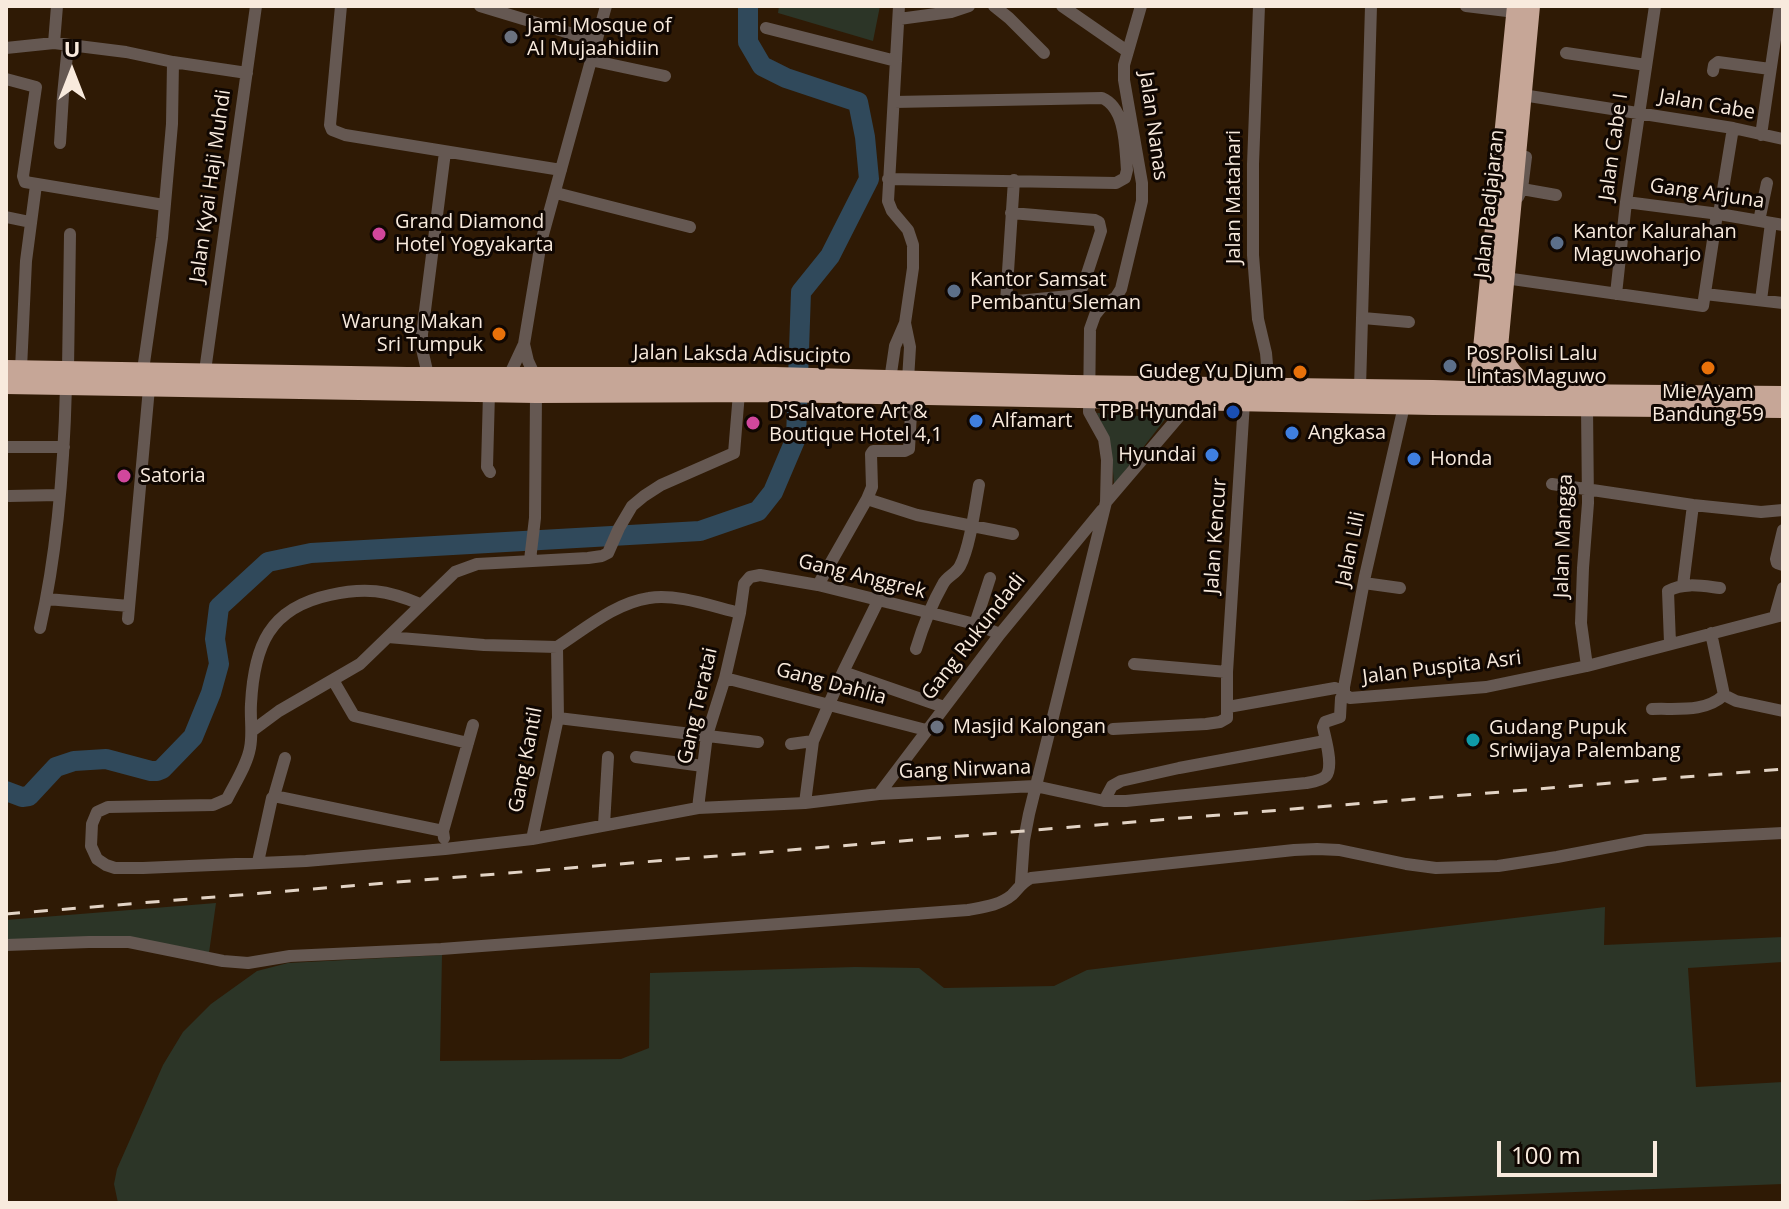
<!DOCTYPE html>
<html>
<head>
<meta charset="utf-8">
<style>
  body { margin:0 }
  #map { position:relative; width:1789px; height:1209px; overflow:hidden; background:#2f1a05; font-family:"Open Sans",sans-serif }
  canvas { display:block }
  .frame { position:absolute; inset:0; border:8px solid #f8eadd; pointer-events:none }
  .north { position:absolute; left:32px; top:32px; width:80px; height:80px; -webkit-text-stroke:6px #100702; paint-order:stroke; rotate:0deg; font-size:22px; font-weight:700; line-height:32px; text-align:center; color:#f8eadd }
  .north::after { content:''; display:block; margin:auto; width:28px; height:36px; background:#f8eadd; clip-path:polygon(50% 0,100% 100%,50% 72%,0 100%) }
  .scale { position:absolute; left:1497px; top:1141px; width:160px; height:36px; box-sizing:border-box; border:4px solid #f8eadd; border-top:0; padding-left:10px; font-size:24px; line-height:28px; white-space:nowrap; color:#f8eadd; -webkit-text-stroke:6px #100702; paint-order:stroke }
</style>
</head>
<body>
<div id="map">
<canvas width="1789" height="1209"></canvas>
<div class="frame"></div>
<div class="north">U</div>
<div class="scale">100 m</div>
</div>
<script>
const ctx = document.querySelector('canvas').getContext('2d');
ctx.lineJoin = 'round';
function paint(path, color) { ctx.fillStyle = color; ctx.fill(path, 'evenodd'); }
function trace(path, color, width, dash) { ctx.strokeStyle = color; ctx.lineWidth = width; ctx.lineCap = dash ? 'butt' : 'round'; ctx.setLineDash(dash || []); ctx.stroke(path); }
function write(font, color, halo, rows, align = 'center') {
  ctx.font = font + ' "Open Sans",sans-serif'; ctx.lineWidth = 6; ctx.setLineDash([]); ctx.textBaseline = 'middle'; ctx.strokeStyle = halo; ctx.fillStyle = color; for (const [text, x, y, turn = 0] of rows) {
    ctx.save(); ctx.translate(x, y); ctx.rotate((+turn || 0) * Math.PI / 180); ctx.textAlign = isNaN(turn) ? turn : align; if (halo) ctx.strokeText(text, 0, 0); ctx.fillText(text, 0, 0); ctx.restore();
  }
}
paint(new Path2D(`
  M779,6h101l-7,35 -95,-28z
  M1097,413l69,5 -52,67c-1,-26 -6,-48 -17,-72z
  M216,903l-7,50 -70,-14 -133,2v-21z
  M1605,907l-1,38 179,-8v25l-95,6 8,119 87,-5v102l-492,19h-1173l-4,-19 3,-15 46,-104 20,-33 28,-28 46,-33 31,-8 154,-8 -2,106 181,-2 28,-11 1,-75 205,-6 64,1 25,20 110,-2 33,-16z`), '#2c3527');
trace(new Path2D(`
  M6,791l16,6 7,-1 27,-29 18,-6 32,-2 45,12h6l5,-2 31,-32 18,-44 8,-29 -4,-25 4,-32 49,-45 43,-9 389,-22 58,-20 15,-19 23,-54 5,-146 29,-36 39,-77 -4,-42 -7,-35 -72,-24 -24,-12 -14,-24v-36`), '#30495b', 20);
trace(new Path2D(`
  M341,6l-11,119 2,5 13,5 216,35
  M480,6l116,35
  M899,6l-11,195 4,10 16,19 5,15v23l-8,55 5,24 -2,33
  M994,6l15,12 35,35
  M1062,6l65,45
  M1259,6l-6,158v91l5,64 8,34 3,34
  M1466,6l41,5
  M899,19l52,-7 18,-6
  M766,28l130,33
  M54,43l3,-37
  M6,48l48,-5 72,9 47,10 74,11
  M1566,53l80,12
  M590,60l75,16
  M1713,71l1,-6 4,-3 52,7
  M6,79l30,8 -13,89 2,6 139,23
  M1529,96l204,32 50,11
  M1761,135l19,-129
  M60,143l3,-48 5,-50
  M888,179l228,4 9,-5 2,-8c-2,-23 -1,-62 -25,-72l-208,4
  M1522,189l34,6
  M556,193l134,34
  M1518,197l4,-8 4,-32
  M1626,202l93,12 64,11
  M1011,213l84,7 4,2 2,9 -18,55 -5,8 -8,2 -64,6 8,-122
  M1719,214l14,-86
  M6,217l24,5
  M1759,221l8,-38
  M1505,278l198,28 14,-92
  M1616,294l10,-92 29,-196
  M1705,294l78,9
  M1761,300l10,-77
  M1363,318l46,4
  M524,344l4,17 7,15
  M21,369l5,-108 10,-76
  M68,369l2,-135
  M143,370l19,-132 10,-114 1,-62
  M205,371l51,-365
  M428,375l-6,-26v-15l23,-182
  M509,376l15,-32 17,-102 65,-236
  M890,380l5,-34 10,-23
  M1360,388l11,-382
  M489,393l-2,74 3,5
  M1404,406l-39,170 -21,111v7l6,4 136,-11 101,-21 196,-51
  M6,447h58
  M1552,484l141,21 68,7 22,-2
  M9,496l50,-1
  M867,499l50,16 96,19
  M1106,502l1,-42 -3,-21 -15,-27 1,-83 5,-14 8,-10 13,-8 5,-8 21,-88v-18l-18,-103v-15l17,-59
  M1783,530l-7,29 1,4 6,2
  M530,560l5,-42 1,-124
  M1364,583l36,5
  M818,585l49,-86 5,-12 -1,-33 2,-3h32l4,-2 3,-53
  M1683,585l10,-80
  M47,599l82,7
  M420,604c-33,-14 -55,-17 -90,-9 -61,13 -76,51 -79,109 -1,15 2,29 -1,44 -3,17 -15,35 -23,51l-14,6 -105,2 -11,5 -5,12 -1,22 6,13 9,6 9,3h28l163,-7 139,-12 87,-10 166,-31 107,-5 74,-9 156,-8 69,15h22l180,-18c6,-1 15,-2 20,-7 8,-10 -1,-38 -3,-49l2,-5 15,-5 1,-19 3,-4
  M1775,616l8,-28
  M128,619l21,-231
  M975,624l15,-46
  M40,628c18,-79 24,-162 26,-242
  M1711,633l13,62 12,6 47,10
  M388,637l96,8 73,2
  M1670,643l-2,-52c16,-9 35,-5 52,-3
  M557,647c28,-18 58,-44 92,-49 27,-5 65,9 91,15
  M916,649c7,-23 15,-44 27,-65 4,-8 13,-10 17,-18 10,-19 15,-59 19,-81
  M1134,664l93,8
  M1587,666l-6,-43 2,-55 5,-65 -1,-95
  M843,672l101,35
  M725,678l201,52
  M333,680l21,36 114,27
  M1228,707l107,-19
  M1652,709c24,-1 53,4 72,-14
  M558,718l200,24
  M1113,729l93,-5 14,-2 7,-4v-46l17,-270
  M252,731l27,-20 81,-47 95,-92 22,-8 111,-6 14,-2 6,-3 11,-25 13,-22 12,-10 17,-11 73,-32 5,-60
  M791,744l22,-3
  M636,757l67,9
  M879,794l121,-160 102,-124
  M274,796l169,35
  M1104,801l8,-15 9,-5 58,-13 146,-27
  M805,803l8,-62 30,-69 35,-71
  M698,808l9,-73 18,-57 15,-65 4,-29 6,-7 10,-2 58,10 157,39 25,10
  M604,825l4,-68
  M444,838l-1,-7 30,-106
  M532,839l26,-121 -1,-71
  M258,862l14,-64 2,-2 11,-38
  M1021,883l3,-43 5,-26 77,-312 87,-102
  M6,945l83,-3h40l94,19 25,2 42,-7 151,-7 527,-39c16,-3 32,-5 44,-15 7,-7 10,-13 19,-17l263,-28 23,-1 22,1 67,14 30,4 62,-2 59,-9 89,-17 137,-7`), '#655852', 12);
trace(new Path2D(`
  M1500,345c5,22 17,36 38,45
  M6,369l401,7h368l297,8 361,5 120,4 230,2
  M6,385l530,9 240,-1 657,13 350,3
  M1477,399l39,-393
  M1494,401l37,-395`), '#c6a697', 18);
trace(new Path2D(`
  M6,914l1777,-145`), '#e2d3c5', 3, [14, 14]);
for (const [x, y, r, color] of [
  [511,37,8,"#6b7280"],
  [379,234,8,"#d1479c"],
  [1557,243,8,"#5c6f8a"],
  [954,291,8,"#5c6f8a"],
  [499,334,8,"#e8710a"],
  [1450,366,8,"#5c6f8a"],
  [1708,368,8,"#e8710a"],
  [1300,372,8,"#e8710a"],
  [1233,412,8,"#1a4fb4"],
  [976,421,8,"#3f7fe0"],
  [753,423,8,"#d1479c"],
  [1292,433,8,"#3f7fe0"],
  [1212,455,8,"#3f7fe0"],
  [1414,459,8,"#3f7fe0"],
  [124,476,8,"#d1479c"],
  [937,727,8,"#6b7280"],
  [1473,740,8,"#0f9aa8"]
]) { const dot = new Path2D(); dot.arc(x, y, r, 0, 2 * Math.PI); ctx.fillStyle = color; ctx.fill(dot); trace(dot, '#100702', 3); }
write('20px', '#f8eadd', '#100702', [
  ["Jami Mosque of",527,26],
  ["Al Mujaahidiin",527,49],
  ["Grand Diamond",395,222],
  ["Hotel Yogyakarta",395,245],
  ["Kantor Kalurahan",1573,232],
  ["Maguwoharjo",1573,255],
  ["Kantor Samsat",970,280],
  ["Pembantu Sleman",970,303],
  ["Warung Makan",483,322,"right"],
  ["Sri Tumpuk",483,345,"right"],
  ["Pos Polisi Lalu",1466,354],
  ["Lintas Maguwo",1466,377],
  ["Gudeg Yu Djum",1284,372,"right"],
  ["Mie Ayam",1708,392,"center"],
  ["Bandung 59",1708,415,"center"],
  ["D'Salvatore Art &",769,412],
  ["Boutique Hotel 4,1",769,435],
  ["TPB Hyundai",1217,412,"right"],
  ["Alfamart",992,421],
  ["Angkasa",1308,433],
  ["Hyundai",1196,455,"right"],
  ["Honda",1430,459],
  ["Satoria",140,476],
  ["Masjid Kalongan",953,727],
  ["Gudang Pupuk",1489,728],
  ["Sriwijaya Palembang",1489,751]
], 'left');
write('20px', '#f8eadd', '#100702', [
  ["Jalan Cabe",1707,105,10],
  ["Jalan Nanas",1153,126,82],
  ["Jalan Cabe I",1614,147,-82],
  ["Jalan Kyai Haji Muhdi",211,186,-82],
  ["Gang Arjuna",1707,194,8],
  ["Jalan Matahari",1234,197,-90],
  ["Jalan Padjajaran",1490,204,-84],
  ["Jalan Laksda Adisucipto",742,355,1],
  ["Jalan Kencur",1216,536,-86],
  ["Jalan Mangga",1564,536,-88],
  ["Jalan Lili",1351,549,-78],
  ["Gang Anggrek",862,577,14],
  ["Gang Rukundadi",974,637,-52],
  ["Jalan Puspita Asri",1442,668,-7],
  ["Gang Dahlia",831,684,15],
  ["Gang Teratai",698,706,-77],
  ["Gang Kantil",526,760,-79],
  ["Gang Nirwana",965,770,-2]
]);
</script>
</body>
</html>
